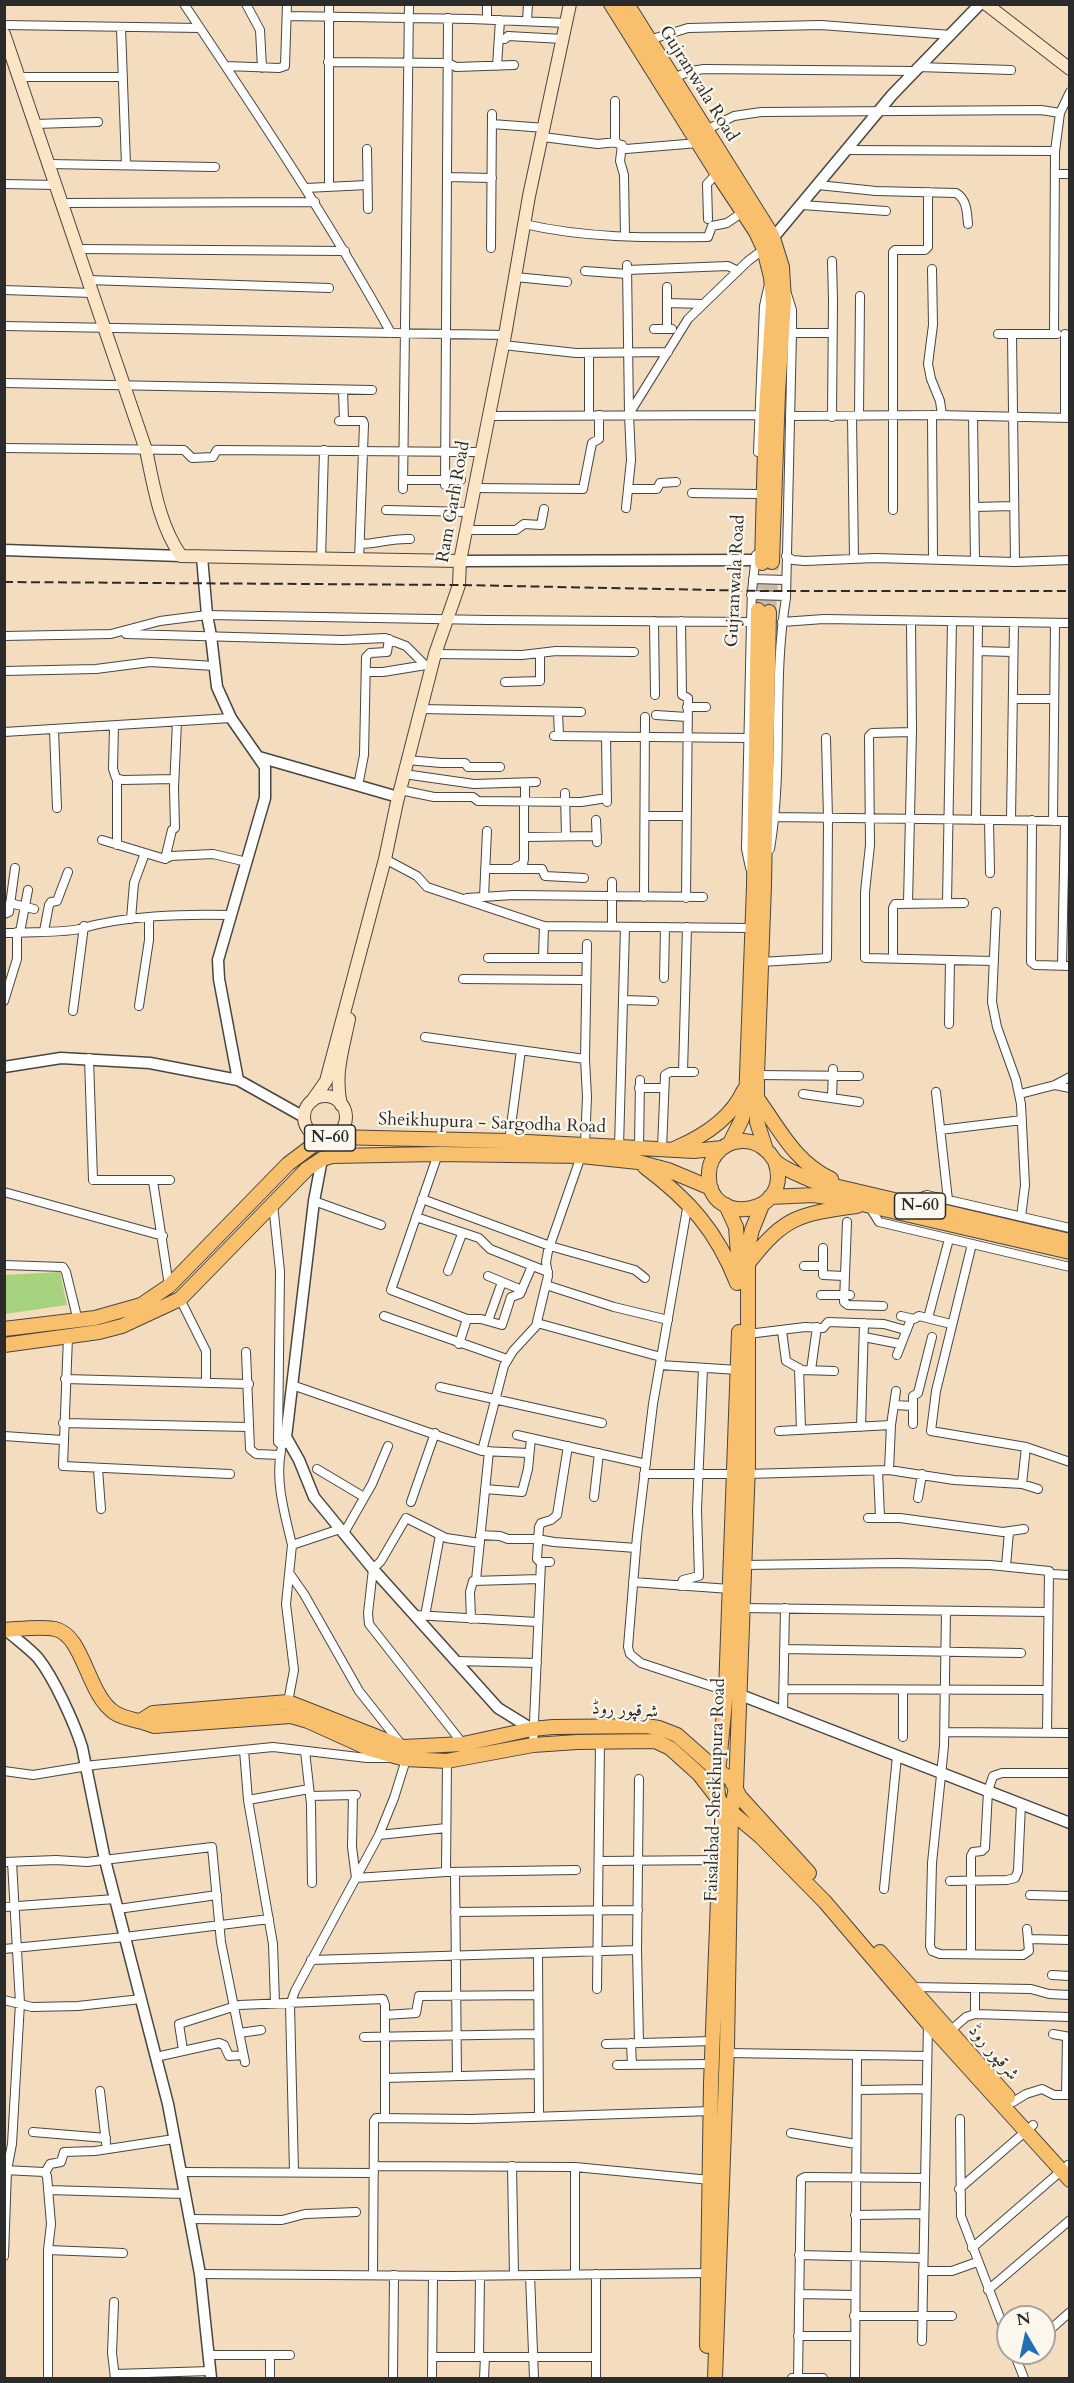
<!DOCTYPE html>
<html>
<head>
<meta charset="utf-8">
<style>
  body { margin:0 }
  #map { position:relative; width:1074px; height:2383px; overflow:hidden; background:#f4ddbf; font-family:Cardo,serif }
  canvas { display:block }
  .frame { position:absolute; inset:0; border:6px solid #2b2b2b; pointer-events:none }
  .north { position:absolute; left:996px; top:2305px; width:60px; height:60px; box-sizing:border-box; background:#fbf7ec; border:2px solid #a8a59f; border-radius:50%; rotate:351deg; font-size:16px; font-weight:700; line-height:24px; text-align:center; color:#2b2b2b }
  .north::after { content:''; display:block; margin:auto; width:21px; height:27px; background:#1f6fb2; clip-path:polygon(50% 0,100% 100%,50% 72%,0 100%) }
</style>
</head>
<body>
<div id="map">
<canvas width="1074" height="2383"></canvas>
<div class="frame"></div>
<div class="north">N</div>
</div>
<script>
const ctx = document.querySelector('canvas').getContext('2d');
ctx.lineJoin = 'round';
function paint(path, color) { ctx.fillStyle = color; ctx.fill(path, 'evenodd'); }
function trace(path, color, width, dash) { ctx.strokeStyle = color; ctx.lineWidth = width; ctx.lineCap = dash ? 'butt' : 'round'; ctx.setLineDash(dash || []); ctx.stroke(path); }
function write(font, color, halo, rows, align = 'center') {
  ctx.font = font + ' Cardo,Amiri,serif'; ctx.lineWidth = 4.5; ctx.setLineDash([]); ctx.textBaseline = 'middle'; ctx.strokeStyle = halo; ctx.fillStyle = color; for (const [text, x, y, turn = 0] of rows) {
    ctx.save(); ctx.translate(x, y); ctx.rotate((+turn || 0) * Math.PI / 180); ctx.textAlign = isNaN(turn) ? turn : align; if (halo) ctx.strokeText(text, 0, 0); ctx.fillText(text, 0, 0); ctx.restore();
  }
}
paint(new Path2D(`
  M60,1272l7,33 -62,9v-39z`), '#a6d17d');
trace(new Path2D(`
  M758,610l4,-47
  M769,612l3,-50`), '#ccb9a1', 14, [14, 7]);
const minor = new Path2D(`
  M184,4c73,109 144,215 207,329
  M246,4l14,26 2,38
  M329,4v183
  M287,16l184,3 96,4
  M487,19v-15
  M527,21l1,-17
  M4,25l196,3
  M121,28l5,137
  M499,39h6l3,-3 55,3
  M649,40l39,-12 133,-3 130,10
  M328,62l120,1 8,4 58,-2
  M226,66l53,2 6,-2 2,-62
  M497,66l3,-46
  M918,67l93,3
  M20,77h103
  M673,78l18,-7 13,-2 210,2
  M35,124l63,-2
  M492,124l53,4
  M706,130l28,-14 27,-4 280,-2 19,3
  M543,137l55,7 18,-2 10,7 72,-6
  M615,143v-42
  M622,145l-2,16 4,14 1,61
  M367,149l1,60
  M847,150l208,1
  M49,164l166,3
  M1055,174h15
  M447,177l45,1
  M4,184l52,1
  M818,185l58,6 80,2c11,6 11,20 12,31
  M306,188l61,-3
  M62,203l253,-1
  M802,205l84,6
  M708,219l-1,-35 10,-11
  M524,224c61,14 122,14 184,13l4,-11 15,-3 16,-11
  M491,248l1,-134
  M78,249l267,2
  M832,261l1,39 -1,117
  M627,265l2,149
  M932,269l1,56 -5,39 3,15 9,22 2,14
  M627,270l101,-4 10,5
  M585,271l42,3
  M515,277l52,5
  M88,280l241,8
  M667,287v42
  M4,290l88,3
  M667,303l36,1
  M4,326l501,9
  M654,329h18
  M792,333h40
  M998,334h59
  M1054,334l1,-183 5,-38 10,-21
  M1012,335l3,227
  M503,345l73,8 92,-1
  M4,383l368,7
  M343,390l1,31
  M589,415v-62
  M932,415l1,144
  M488,416l271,-1
  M790,416l147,-1 133,3
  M852,416l2,143
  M859,416l1,-120
  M973,416l2,145
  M1065,418v-84
  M339,421h24l1,3 -5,136
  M4,448l180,2 8,8 21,-1 4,-7 263,2
  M758,452l6,-146 4,-18
  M404,480h57
  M445,485l3,-467
  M473,488l110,1 9,-46 7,-4v-24
  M403,489l6,-485
  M629,489h28l3,-6 16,-1
  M692,493l66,1
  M974,507l40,-1
  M626,508l5,-48 -2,-46 59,-95 60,-58 16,-12
  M386,510l83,2
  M893,510v-258l2,-2h30l3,-3v-55
  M466,530h50l8,-6 17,1 3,-16
  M360,544c18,0 32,-6 50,-5
  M786,556l7,4 12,1 70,-3 140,4 55,-2
  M321,560l3,-110
  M753,579l33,1
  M751,595l35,1
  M654,621l1,74
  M681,621l1,74 6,3 -2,200
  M782,622l42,-3 246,4
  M126,634l217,6 42,-2 21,8 18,18 7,2
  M4,636l107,-2 49,-13 47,-6 281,5 263,2
  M978,651l35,1
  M435,654l87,1 34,-4 78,1
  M4,671l92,-2 54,-7 64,4
  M366,672h17l43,-7
  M505,682l35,-1v-27
  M1013,699h41
  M687,707h19
  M420,709l161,3
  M558,712l1,24
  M656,715l31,2
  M114,726l-1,43 3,9 7,2 51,-1
  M54,730l3,78
  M4,732l227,-14
  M911,732l-39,1 -3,3 1,109 -5,47v66l129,3
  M554,736l195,2
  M606,737l1,65
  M407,760l34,3h24l3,4h32
  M404,774l70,10 62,-2
  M117,779v66
  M525,783v18
  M358,786l6,-31 2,-98 4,-4 17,-1 2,-13
  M400,790l34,7h39l5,4 103,1 26,-4
  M565,793l1,43
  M645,816h41
  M775,817l295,4
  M596,820l1,22
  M976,820l2,-198
  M989,820l1,53
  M1011,820l3,-198
  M1032,820l-1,142 4,3 35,1
  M1053,821l2,-198
  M525,837l72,-1
  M102,840l63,19 6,-3 42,-2 34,8
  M770,849c14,-83 2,-168 16,-251l6,-265v-23l-5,-16
  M165,859l7,-29 3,-2 -1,-40 3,-66
  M385,859l32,17 10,11 117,39 207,2
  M516,867l7,-3 1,-5v-58
  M750,868l-4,-19 5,-227 1,-31 4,-36
  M485,869h57l3,7 39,2
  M612,882v44
  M484,897l3,-66
  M644,897l1,-180
  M467,898l46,-3 190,2
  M10,903l24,6
  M908,903l4,-173 -1,-109
  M947,903l5,-282
  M996,912l-4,90 5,25 19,53 5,24 4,81 -4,32
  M4,914l5,-2 6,-44
  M131,919l3,-36 11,-30
  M44,931l5,-26 2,-3 6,-1 11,-29
  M20,932l8,-42
  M4,933c20,-1 58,0 75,-4 48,-14 102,-15 152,-14
  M488,958h99
  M543,958l1,-32
  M893,958v-50l2,-4 69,-1
  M761,962l66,-4 1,-140 -2,-80
  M1062,965l3,-144
  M664,978l1,-51
  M463,979l123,1
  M624,1000l30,1
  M4,1001l13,-42v-27
  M139,1006l10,-66v-23
  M73,1011l11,-85
  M949,1024l1,-64
  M425,1037l160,22
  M89,1058l4,122h77
  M683,1072l4,-145
  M757,1075l102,1
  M1055,1085l15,3
  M639,1088h25
  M936,1092l12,108
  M803,1094l56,8
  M1020,1094l35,-9 15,-8
  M832,1098l1,-29
  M940,1130l82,-10
  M509,1141l12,-91
  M585,1144l2,-47 -2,-38 2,-115
  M619,1147l6,-220
  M639,1148l1,-68
  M662,1149l3,-74 5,-3h24
  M438,1154l-47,136 76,29h14l21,6 9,-28 9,-3 12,-28
  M153,1181l16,105
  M4,1192l159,44
  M422,1199l128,47 85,24 10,8
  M314,1201l67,24
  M907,1202l20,-7 143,33
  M688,1203l-35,201 -16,132 -9,111 2,7 11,9 85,28
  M273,1204l7,67 -2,171 4,4
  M869,1206l10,16 191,45
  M416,1217l63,21 11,11 58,23
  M847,1222l-3,80 4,3 35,1
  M972,1244l-36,147 -5,40 95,16 44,15
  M823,1248v27l21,1
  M4,1265l59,2 3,5 12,49
  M804,1266h19
  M448,1271l14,-37
  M488,1276l34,14
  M546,1285l68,22 54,13
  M821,1295h29
  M180,1299l26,52v32
  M384,1316l123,43
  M901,1316l13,3 5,-3 32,8
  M928,1318l21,-79
  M488,1321l14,-39
  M537,1323l124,34
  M782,1331l4,30 16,9 32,1
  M748,1334l57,-7 18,1 5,-6 56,2 21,6
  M68,1337l-5,129 167,8
  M864,1337l36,7
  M459,1344l8,-25
  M246,1352l4,97 6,5 24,1
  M897,1355l14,-36
  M660,1365l78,5
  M799,1368l2,62
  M811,1370l6,-43
  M65,1379l184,5
  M292,1385l190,66 46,2
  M440,1387l162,36
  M894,1405l19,1
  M63,1423l185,4
  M913,1424v-28l5,-3 14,-56
  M861,1427l3,-104
  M779,1431l112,-6
  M517,1435l129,29
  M4,1436l58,4
  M281,1451c-6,31 4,64 11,94
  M482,1451l22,-85 9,-15 23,-25 12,-50 -2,-14 2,-11 33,-95
  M98,1469l3,40
  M317,1469l47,28
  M889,1470l2,-45 5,-34
  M878,1471l2,46
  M644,1474h91
  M747,1474l142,-4 65,10 68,4 16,5
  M1022,1484l4,-37
  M485,1489l37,3 6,-23 3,-31
  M594,1497l5,-44
  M918,1498l4,-24
  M411,1502l24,-69
  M868,1518h32l103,14 21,-3
  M344,1533l28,-49 16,-38
  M480,1535l20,1 8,3h29l17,3 82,6
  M550,1562h-10l-3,-3 2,-32 2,-4 10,-3 6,-5 11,-69
  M743,1565l154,-2 93,2 59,6 -2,161
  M1006,1566l3,-34
  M290,1574l14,20 55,97 42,53
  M1051,1574l19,1
  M476,1580l13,-129
  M633,1582l97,7
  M680,1586l3,-6 16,-4 -2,-66 6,-142
  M742,1608l306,4
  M946,1611l-2,135 -12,117 -2,83 2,5 8,3 83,1 6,-4 -2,-22
  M414,1615l123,7
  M425,1616l15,-81
  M471,1619l-1,-27 3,-11 66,-2
  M784,1649l237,4
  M455,1661l82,2
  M784,1689l263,1
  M288,1702l6,-32 -8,-66 6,-59 48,-16
  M783,1711l2,-103
  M945,1732l125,1
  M903,1737v-47
  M463,1744l-94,-120 -1,-11 5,-44 8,-8 25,-43 40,20 34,5
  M533,1745l8,-183
  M244,1750l4,50 25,144 2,59
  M305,1751l6,53 1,79
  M4,1771l29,4 61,-10 179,-18 94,11h21
  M639,1779l-2,171 2,93
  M353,1795l-1,52 4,31 90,-6 130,-2
  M310,1796l46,-1
  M248,1800l61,-11
  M379,1835l67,-7
  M599,1861l121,-1
  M4,1862l52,-2 31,2 125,-15 9,95 24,120
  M446,1872l1,-111
  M455,1872l2,204
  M950,1881l57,-1 8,-2 3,-7 3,-67
  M884,1889l13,-133
  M1030,1895l40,1
  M4,1907l111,-8
  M118,1909l99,-14
  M455,1912l183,-2
  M1028,1939l42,1
  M4,1949l121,-12 144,-18
  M538,1953l1,163
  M971,1954v-98l2,-4 9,-1 3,-3 3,-57 5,-15 9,-3h68
  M311,1960l326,-10
  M1052,1975l18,1
  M911,1987l120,2 18,5 21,1
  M597,1989l3,-248
  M4,2000l28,7 46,-1 63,-7
  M975,2014v-26
  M385,2015l31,-2 3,-17 119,-1
  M950,2031l16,-14 9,-3 95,3
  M239,2033l22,-3
  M1053,2034l17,3
  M364,2037l174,-3
  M631,2043l1,22
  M606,2044l107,-3
  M183,2050l-4,-26 60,-19 144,-6 2,6v112
  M727,2053l200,3
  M156,2057l63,-14 5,2 5,11 14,-1
  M617,2065l95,-1
  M385,2078l152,-4
  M857,2090l69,-1
  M100,2091l6,52
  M1066,2095l1,-58
  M1013,2102l13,-8 16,-5 12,6h16
  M960,2119l1,97 47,123
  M33,2132l73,6
  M791,2133l65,11
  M374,2166l201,1 135,13
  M512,2166l2,109
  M4,2170l40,2 3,4 4,48 -3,26v128
  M181,2172l193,1
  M294,2172l-4,-167 5,-14 84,-156 15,-37 10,-32v-10
  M45,2173l5,-9 11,-2 3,-10 31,-1 79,-12
  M959,2189l74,-64
  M48,2190l137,4
  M855,2215l69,-1
  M189,2219l93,1 23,-6 51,-2
  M972,2248l96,-83
  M48,2250l75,3
  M799,2255l124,3
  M4,2256l3,-86 5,-26 8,-141 -8,-141
  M923,2271h29l25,-9
  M200,2274l253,2 255,-3
  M373,2275l1,-154 2,-3 96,1 239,-8
  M530,2275l4,103
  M575,2275v-108
  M988,2290l82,-70
  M799,2294l55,1
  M114,2302l-2,51 3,25
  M854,2316h98
  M1044,2335l26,-23
  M798,2336h57
  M922,2341l6,-317
  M1014,2353l10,25
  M209,2355h81
  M270,2355v23
  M432,2357h163
  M479,2357l1,-81
  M115,2374l95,-3
  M393,2378l1,-103
  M432,2378l1,-102
  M484,2378l1,-21
  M596,2378v-104
  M792,2378h31
  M798,2378l3,-199 4,-2 119,1
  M855,2378l2,-322`);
const tertiary = new Path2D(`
  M773,238l119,-143 88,-91
  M4,550l177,6
  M202,557l5,58 4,21 6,51 14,31 34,49v31l-47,162 1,19 19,101
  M460,561l296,-1
  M259,757l139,40
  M4,1067l57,-9 89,5 88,17 66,37
  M322,1159l-8,42 -28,236 13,23 15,37 59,72 125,139 34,21
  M6,1630c10,9 23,18 32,28 16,20 36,64 44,89l23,113 63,244 32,170 11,104
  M738,1694l332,129`);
const secondary = new Path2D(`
  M986,4l84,65
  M4,34l142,416c8,37 13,74 35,106l279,5
  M304 1117a21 21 0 1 1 42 0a21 21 0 1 1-42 0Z
  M312,1101l14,-20 59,-222 12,-57 38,-148 24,-69 1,-24 45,-226 24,-139 41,-192
  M341,1105c-7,-31 2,-56 8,-86`);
const primary = new Path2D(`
  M4,1630c17,-1 35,-4 51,-1 29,6 32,66 60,84 11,7 26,7 39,13l137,-10 17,5 62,28 35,10 42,2 86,-16 44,-3 78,-1 15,7 29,26 24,31 38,32 64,65 103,121 142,157
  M142,1720l11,-7 135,-11 115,45 60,-3 69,-15 21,-2 93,-1 13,2 18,7 42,37 11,6 10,19 69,76
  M880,1952l128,145`);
const trunk = new Path2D(`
  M611,4l106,169 39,59 8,17 7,28 2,27 -7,106 -4,153
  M627,4l145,231 10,32 2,34 -6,91 -6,170
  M757,1098c23,32 38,64 74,81
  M730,1143l12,-24 4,-17 8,-216 4,-276
  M676,1148c28,-12 55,-29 68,-58
  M766,1150l-9,-28v-47l7,-190 5,-273
  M775,1161c20,56 -69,67 -66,13 0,-10 5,-19 12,-25 13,-11 33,-11 46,2 4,3 5,7 9,11 9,8 25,13 37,19l257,60
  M645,1167c44,33 72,64 92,116
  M770,1197l44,-2 26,4 230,53
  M726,1205l10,22 4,55
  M750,1261c36,-46 51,-47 107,-55
  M4,1329l91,-11 46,-13 28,-19 119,-122 28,-21 16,-6 177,4 185,10 28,-3
  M4,1345l95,-13 23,-6 58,-27 127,-130 15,-10 10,-3 106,-2 143,2 57,6 30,8 43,18
  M707,2346l4,-263 10,-262 -4,-36 9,-94 13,-359
  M715,2378l12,-330 4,-236 5,-24 12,-323v-218l4,-17 10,-25`);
trace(minor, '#494641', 10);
trace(tertiary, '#494641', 13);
trace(secondary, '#494641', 14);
trace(primary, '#494641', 16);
trace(trunk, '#494641', 16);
trace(minor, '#fff', 8);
trace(tertiary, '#fff', 10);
trace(secondary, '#fce5c4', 12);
trace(primary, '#f8bf6c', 14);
trace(trunk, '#f8bf6c', 14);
trace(new Path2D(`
  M4,582l455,3 303,6h308`), '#2b2b2b', 2, [9, 4.5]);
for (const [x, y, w] of [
  [330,1138,51],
  [920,1206,51]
]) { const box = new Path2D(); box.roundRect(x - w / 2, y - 13, w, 26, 4.5); ctx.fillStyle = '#fbf7ec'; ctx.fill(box); trace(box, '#2b2b2b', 1.5); }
write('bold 16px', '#2b2b2b', null, [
  ["N-60",330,1138],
  ["N-60",920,1206]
]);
write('18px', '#2b2b2b', '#fbf7ec', [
  ["Gujranwala Road",698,84,58],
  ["Ram Garh Road",454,502,-80],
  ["Gujranwala Road",736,581,-87],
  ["Sheikhupura - Sargodha Road",492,1124,2],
  ["شرقپور روڈ",625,1711,3],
  ["Faisalabad-Sheikhupura Road",716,1790,-88],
  ["شرقپور روڈ",993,2053,49]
]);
</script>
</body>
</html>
